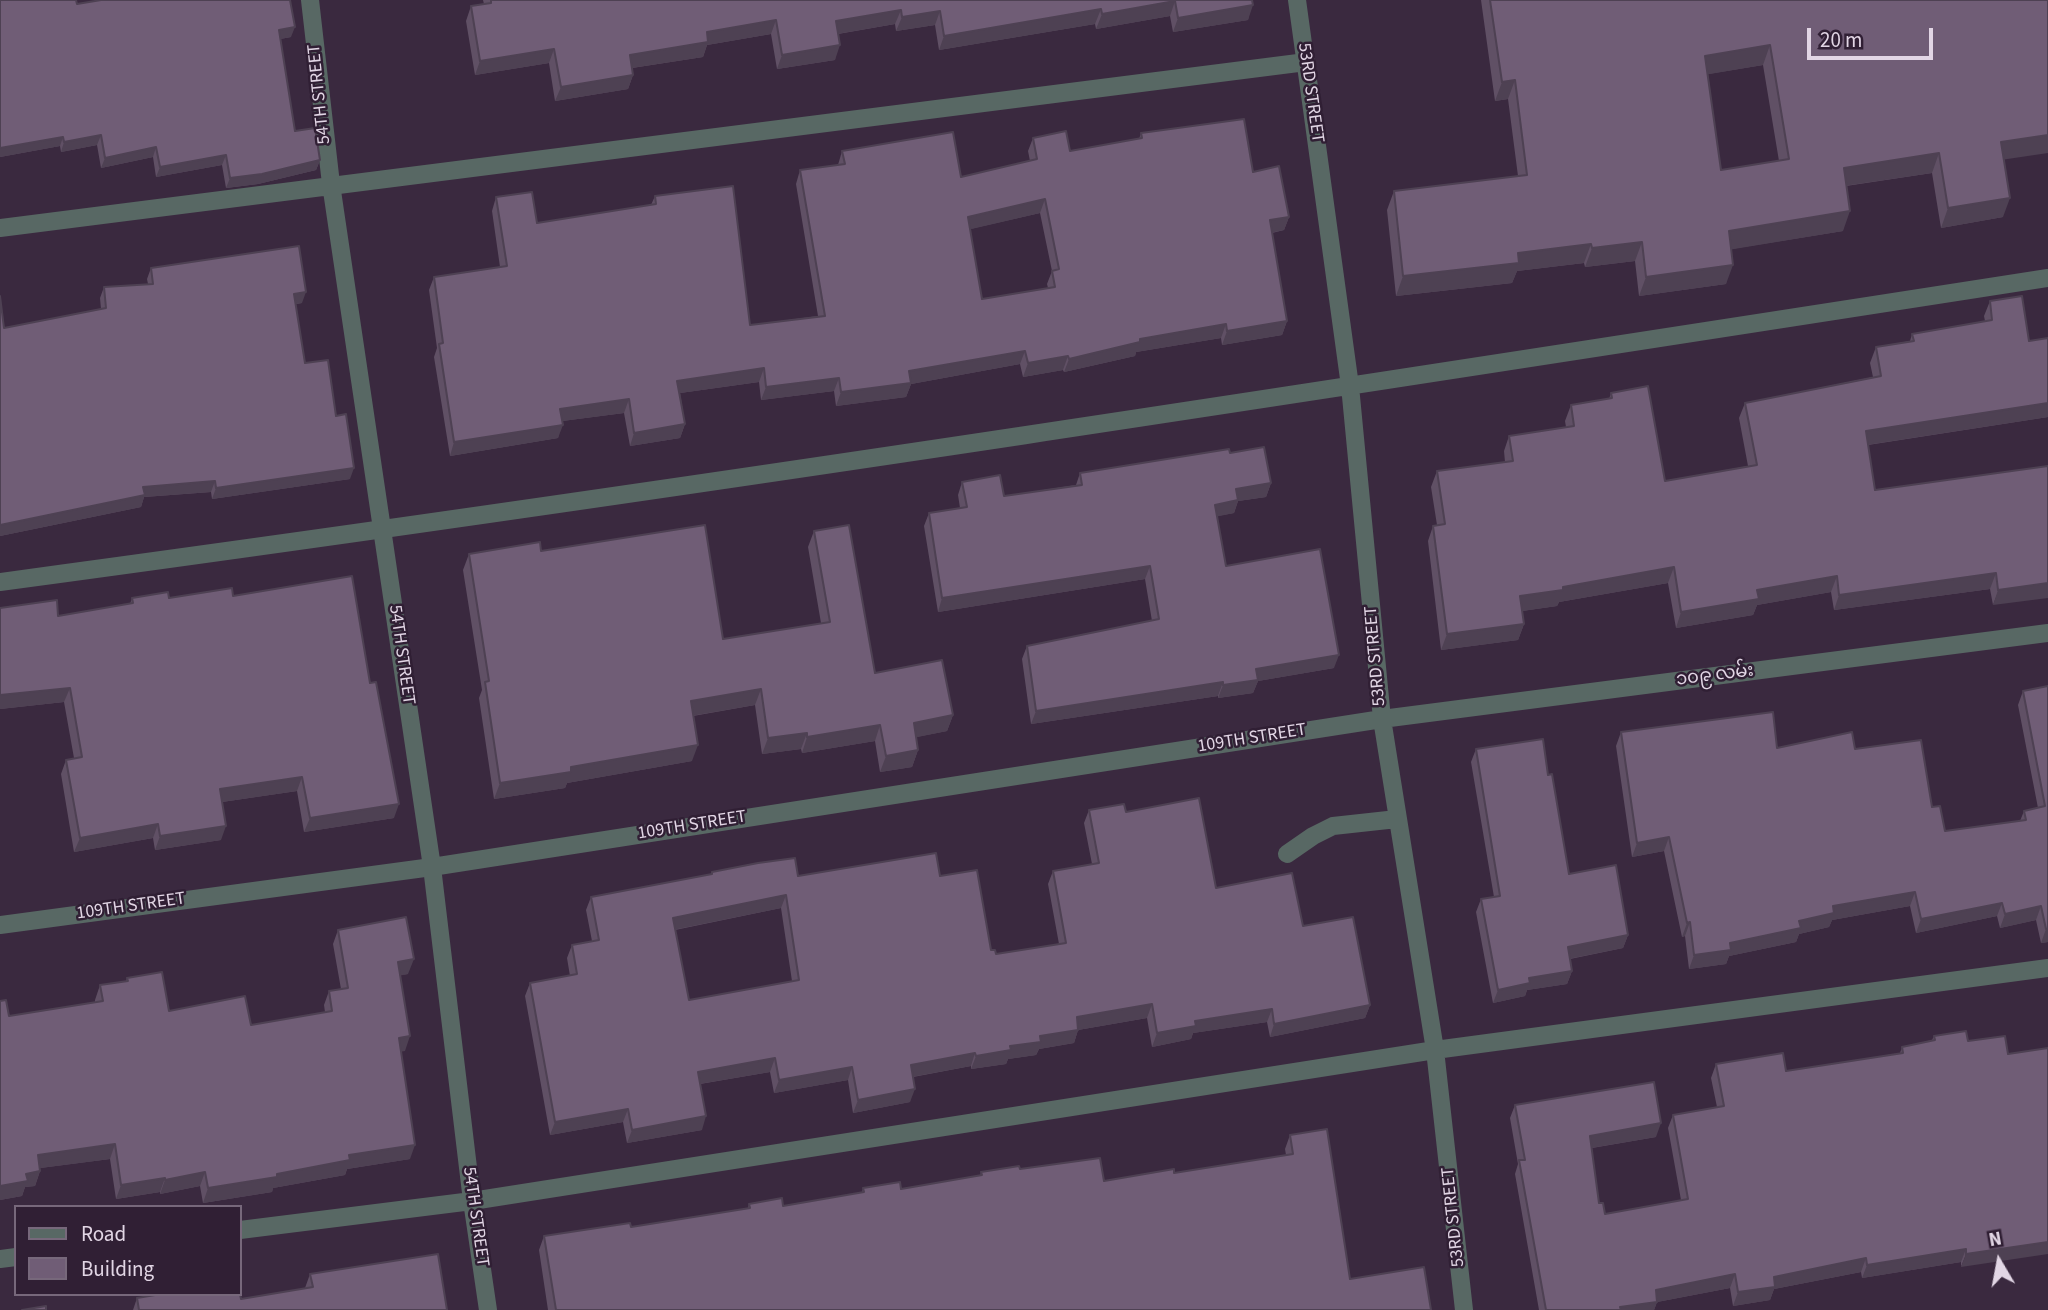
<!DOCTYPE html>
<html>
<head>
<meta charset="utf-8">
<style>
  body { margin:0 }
  #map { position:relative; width:2048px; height:1310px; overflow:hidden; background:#3a293f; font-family:"Source Sans 3",sans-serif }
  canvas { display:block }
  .legend { position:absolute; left:14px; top:1205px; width:228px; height:91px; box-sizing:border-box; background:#301f34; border:2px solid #77687b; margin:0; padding:9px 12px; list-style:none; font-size:21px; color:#e2d6e5 }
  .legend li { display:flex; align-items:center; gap:14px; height:35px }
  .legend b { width:35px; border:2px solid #77687b }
  .north { position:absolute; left:1964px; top:1226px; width:70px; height:70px; -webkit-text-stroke:5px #301f34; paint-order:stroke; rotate:350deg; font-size:19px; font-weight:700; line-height:28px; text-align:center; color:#e2d6e5 }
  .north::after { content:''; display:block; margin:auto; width:24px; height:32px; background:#e2d6e5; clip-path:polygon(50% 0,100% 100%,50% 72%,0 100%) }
  .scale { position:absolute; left:1807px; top:28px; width:126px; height:32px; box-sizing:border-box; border:4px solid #e2d6e5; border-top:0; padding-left:9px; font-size:21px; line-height:24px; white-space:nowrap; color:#e2d6e5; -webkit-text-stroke:5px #301f34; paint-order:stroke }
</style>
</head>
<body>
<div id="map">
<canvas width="2048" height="1310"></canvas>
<ul class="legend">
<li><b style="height:9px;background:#586864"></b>Road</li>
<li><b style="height:19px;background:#705d76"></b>Building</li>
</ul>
<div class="north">N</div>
<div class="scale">20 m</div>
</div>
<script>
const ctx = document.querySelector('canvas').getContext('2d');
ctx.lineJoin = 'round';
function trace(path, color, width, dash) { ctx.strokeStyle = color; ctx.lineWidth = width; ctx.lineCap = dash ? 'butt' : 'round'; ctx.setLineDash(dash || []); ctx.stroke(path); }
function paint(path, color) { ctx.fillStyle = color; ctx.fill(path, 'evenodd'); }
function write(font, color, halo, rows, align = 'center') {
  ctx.font = font + ' "Source Sans 3","Noto Sans Myanmar",sans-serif'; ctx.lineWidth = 5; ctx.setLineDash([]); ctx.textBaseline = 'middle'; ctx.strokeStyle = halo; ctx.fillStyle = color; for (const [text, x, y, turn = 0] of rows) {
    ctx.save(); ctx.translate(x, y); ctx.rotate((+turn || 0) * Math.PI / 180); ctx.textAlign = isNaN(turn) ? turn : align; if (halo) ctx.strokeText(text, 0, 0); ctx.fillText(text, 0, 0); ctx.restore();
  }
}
trace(new Path2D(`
  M310,0l21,184 101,683 40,334 16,109
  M1297,0l53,386 32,333 53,331 29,260
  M0,228l1306,-166
  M0,582c684,-92 1366,-198 2048,-304
  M1287,854l26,-18 20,-10 64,-7
  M0,925l432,-58 950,-148 666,-86
  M240,1230l232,-29 963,-151 613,-82
  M0,1259l16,-2`), '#586864', 18);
paint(new Path2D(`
  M0,0l77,4 214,33 -11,2 15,92 25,29 -4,10 -58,14 -32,4 -4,-23 -66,12 -3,-20 -52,11 -4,-23 -36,7 -1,-6 -60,11z
  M483,0h769l-4,20 -75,12 -3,-16 -74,13 -1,-5 -156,26 -4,-25 -39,6 -1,-7 -57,10 -3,26 -58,9 -6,-35 -64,11 -4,12 -71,11 1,7 -5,14 -73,12 -6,-38 -74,12 -9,-54 5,-15 13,-2z
  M1481,0h567l-44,160 -1,57 -62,11 -9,-55 -86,13 -3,45 -112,18 -5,35 -87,12 -4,-35 -50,6 -1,-4 -67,8 -5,12 -116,13 -9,-86 7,-19 124,-15 -10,-77 -13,2zM1763,65l16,96 -58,9 -13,-96z
  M1141,133l112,39 36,45 -5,13 -12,3 15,88 -5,14 -60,10 -1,-7 -85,14 -1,4 -71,16 -1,-2 -40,7 -3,-13 -109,20 -5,13 -70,9 -2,-15 -73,9 -2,-18 -79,11 5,31 -5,14 -50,8 -6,-33 -62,8 -4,17 -108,18 -16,-99 3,-9 -8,-58 5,-13 66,-10 -8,-56 4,-14 41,26 114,-18 4,-9 95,129 68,-9 -22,-132 4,-14 38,-5 4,-14 119,26 69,-16 -2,-10 5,-13 37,13 69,-12zM1040,213l12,58 -5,13 1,4 -66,11 -12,-70z
  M151,268l151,35 -6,1 9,59 31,53 14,63 -138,20 -1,-7 -67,5 -3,10 -141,29v-240l4,32 97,-19 -1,-11 4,-11 44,-3 -1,-5z
  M1990,301l39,40 19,-3v79l-180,28 7,45 173,-24 -55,139 -3,-16 -156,21 -3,-18 -74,13 -4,10 -77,13 -8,-45 -109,19 -2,4 -35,5 2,13 -6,16 -77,10 -13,-109 5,-15 4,-1 -6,-38 6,-16 68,-9 -1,-11 5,-15 57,-9 -1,-6 6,-16 38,-6 2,-6 54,88 83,-15 -9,-48 6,-15 128,-26 -3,-14 6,-16 34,-6 2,-7 73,-13 -1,-5z
  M1230,453l41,30 -5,14 -28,4 -4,12 -17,3 9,50 108,102 -76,13 -5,12 -35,5v-2l-187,28 -9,-65 5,-13 125,-25 -7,-42 -207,33 -14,-86 5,-13 31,-5 -2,-13 4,-13 42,14 72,-11 4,-12z
  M814,531l61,142 78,42 -6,16 -31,6 2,13 -6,17 -32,5 -5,-31 -73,12 -1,-4 -39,5 -7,-49 -62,11 -1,45 -125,22 -2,5 -71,11 -15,-101 3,-8 -19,-120 6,-16 72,-3 182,88 98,-16 -13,-76z
  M233,596l137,87 24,135 -90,14 -7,-41 -75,11 -1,38 -66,10 -2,-12 -79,14 -13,-78 5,-14 8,-2 -10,-56 -64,7v-101l58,8 72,-12 2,-6z
  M2048,686v256l-7,1 -5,-23 -36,8 -3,-12 -81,17 -6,-27 -78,14 -3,7 -30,7 -3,8 -67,14 -3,8 -37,5 -4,-33 -3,1 -18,-86 -32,6 -16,-111 5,-14 156,16 78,1 77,58 13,24 75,-10 4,-10 14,-3 -20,-103 5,-14z
  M1476,749l72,26 21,99 59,61 -5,13 -53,11 2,12 -5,13 -40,6 -2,6 -32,7 -17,-91 5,-13 13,-2 -23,-135z
  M1089,810l37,2 90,76 87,38 67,79 -5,13 -95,19 -3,-15 -74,11 -2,6 -39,8 -5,-29 -69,12 -4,13 -35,6 -3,6 -28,4 -2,5 -35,5v-3l-58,11 -3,25 -57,11 -5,-33 -74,13 -4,-21 -70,12 2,46 -75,13 -4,-21 -73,13 -25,-139 5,-13 40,-7 -3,-18 5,-13 20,-4 -6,-31 5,-13 120,-22 1,-3 86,4h142l51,74 5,4 63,-10 -11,-60 5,-13 39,-7 -8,-41zM781,908l11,73 -103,19 -14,-70z
  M338,930l70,44 -8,1 5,76h-4l9,108 -63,10 -2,6 -72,13 -1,4 -69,11 -3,-17 -40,8v-2l-44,7 -6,-40 -70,9v3l-5,15 -10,1 -3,9 -22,4v-199l9,15 86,-14v-2l5,-15 26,-4 1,-3 42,33 82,14 74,-13 -1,-7 5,-14 12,-2 -8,-45z
  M1934,1036l34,5 40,13 40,-6 -87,219v-5l-99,16 -1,-6 -87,17 -4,11 -37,6 -3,-18 -73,14 -3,8h-115l-24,-136 3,-10 -8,-46 5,-13 141,32 -64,11 7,55 6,11 76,-14 -13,-72 5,-13 44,-8 -6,-29 5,-14 70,7 114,-18 2,-6 30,-7z
  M1290,1135l60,144 81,31h-883l-9,-60 5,-14 87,-9 117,-19 1,-4 34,2 79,-14 1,-4 38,1 79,-13 1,-4 39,-3 84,12 70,-8 112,-18 -1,-6z
  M310,1274l137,36h-314l4,-12 104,1 64,-11z`), '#605065');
paint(new Path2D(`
  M1175,1l-5,15 -74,13 6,-15z
  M1253,5l-5,15 -75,12 5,-14z
  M1101,9l-6,15 -156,26 5,-14z
  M901,10l-6,14 -64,11 5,-14z
  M940,11l-5,14 -39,6 6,-14z
  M776,20l-5,14 -64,11 -4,12 -78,12 5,-14 77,-23z
  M295,27l-4,10 -16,3 4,-10z
  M840,45l-5,15 -58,9 5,-14z
  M1770,45l-7,20 -65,11 7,-20z
  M554,49l-5,14 -74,12 5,-14z
  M633,75l-5,14 -73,12 6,-14z
  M1515,80l-7,19 -13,2 7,-19z
  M101,135l-4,10 -36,7 3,-10z
  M2048,135v18l-54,8 7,-19z
  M63,137l-3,9 -60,11v-9z
  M156,147l-3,10 -52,11 4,-10z
  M1939,153l-7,20 -95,14 7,-19z
  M226,155l-4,10 -66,12 4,-10z
  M320,160l-4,10 -58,14 -32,4 4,-10z
  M2010,198l-7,19 -62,11 7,-20z
  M1045,199l-5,14 -77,18 5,-14z
  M1850,211l-7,20 -121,20 7,-20z
  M1289,217l-5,13 -19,4 5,-14z
  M1642,242l-7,19 -50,6 7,-19z
  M1591,244l-7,19 -67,8 -5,12 -116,13 7,-20 115,-23z
  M1733,265l-7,19 -87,12 7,-19z
  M306,292l-4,11 -12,2 4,-11z
  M1287,321l-5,14 -60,10 5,-14z
  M1226,324l-5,14 -85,14 -1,4 -71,16 5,-13 71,-20z
  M1025,351l-5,13 -109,20 -5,13 -70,9 5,-14 68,-21z
  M1068,356l-5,14 -40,7 5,-14z
  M764,368l-5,14 -86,12 4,-13z
  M839,378l-5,13 -73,9 5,-13z
  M629,399l-5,14 -69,9 5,-13z
  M2048,403v14l-188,29 6,-15z
  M685,424l-5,14 -50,8 4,-13z
  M563,425l-5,13 -108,18 4,-14z
  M354,468l-4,11 -138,20 4,-11z
  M215,481l-4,11 -67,5 -3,10 -141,29v-11l143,-38z
  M1271,483l-5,14 -28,4 -4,12 -24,5 5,-13 21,-16z
  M1150,566l-5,13 -207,33 4,-14z
  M1674,567l-6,16 -109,19 -2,4 -42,6 5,-16 43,-9z
  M1996,573l-6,16 -156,21 5,-15z
  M1837,576l-6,16 -74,13 -4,10 -77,13 5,-16 76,-22z
  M2048,583v15l-55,7 5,-15z
  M1524,624l-6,16 -77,10 6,-16z
  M1339,655l-5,13 -76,13 -5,12 -35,5 5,-13 33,-16z
  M1223,682l-5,14 -187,28 5,-13z
  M70,688l-6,14 -64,7v-14z
  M761,689l-6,16 -70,12 6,-16z
  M953,715l-6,16 -39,8 6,-16z
  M880,725l-5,16 -73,12 5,-16z
  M807,733l-6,16 -39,5 6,-16z
  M698,745l-6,16 -125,22 -2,5 -71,11 6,-16 71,-16z
  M918,750l-6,17 -32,5 6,-16z
  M302,777l-5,14 -82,12 5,-14z
  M399,804l-5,14 -90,14 6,-14z
  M158,824l-5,14 -79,14 6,-14z
  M226,826l-5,14 -66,10 5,-14z
  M1669,837l-5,14 -32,6 5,-14z
  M1915,892l-5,14 -78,14 -3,7 -30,7 -3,8 -67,14 -3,8 -37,5 5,-14 105,-34 34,-15z
  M786,895l-5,13 -113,23 5,-13z
  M2002,903l-5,13 -81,17 5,-14z
  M2041,906l-5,14 -36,8 5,-14z
  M1690,922l-5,14 -3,1 5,-14z
  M2046,929h2v13l-7,1z
  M1628,935l-5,13 -60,12 5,-13z
  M414,959l-6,15 -15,3 5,-15z
  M1572,971l-5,13 -40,6 -2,6 -32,7 5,-13 31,-12z
  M1152,1004l-5,14 -75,13 5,-14z
  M1370,1005l-5,13 -95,19 4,-13z
  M1272,1009l-5,13 -74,11 -2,6 -39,8 5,-14 38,-12z
  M1078,1030l-4,13 -35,6 -3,6 -28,4 -2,5 -35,5 5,-13 34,-10 30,-10z
  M410,1036l-5,15 -11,2 5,-15z
  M975,1053l-4,13 -65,12 5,-13z
  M775,1058l-5,14 -77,13 5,-13z
  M852,1067l-4,13 -74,13 5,-13z
  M915,1089l-5,13 -57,11 5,-13z
  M628,1109l-5,13 -73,13 5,-13z
  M706,1116l-4,14 -75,13 5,-13z
  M1661,1123l-5,14 -71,12 5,-13z
  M115,1144l-5,15 -77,10 5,-14z
  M415,1145l-5,14 -63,10 -2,6 -72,13 -1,4 -69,11 5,-15 69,-14 72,-19z
  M40,1171l-5,15 -10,1 -3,9 -22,4v-14l26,-12z
  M205,1172l-5,14 -40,8 5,-14z
  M165,1178l-5,14 -44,7 5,-14z
  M2048,1242v12l-87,13 5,-13z
  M1966,1249l-5,13 -99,16 5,-13z
  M1866,1258l-5,14 -87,17 -4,11 -37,6 5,-14 36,-15z
  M1735,1274l-5,14 -73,14 -3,8h-35l1,-3 36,-17z`), '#4e4153');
const building = new Path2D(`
  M0,0h76l1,4 24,-4h189l5,27 -16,3 16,101 20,-3 5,32 -58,14 -32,4 -4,-23 -66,12 -4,-20 -51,11 -4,-23 -37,7 -1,-5 -63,11z
  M491,0h761l1,5 -75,13 -3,-17 -73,13 -1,-5 -157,27 -4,-25 -38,6 -1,-7 -65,11 4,24 -58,10 -6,-35 -69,12 1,10 -78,13 3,20 -72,12 -7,-38 -74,12 -9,-55 20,-3z
  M1490,0h558v135l-47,7 9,56 -62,10 -9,-55 -95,15 6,43 -121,20 4,34 -87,12 -4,-35 -50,6 -1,-4 -73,9 1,10 -116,13 -9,-85 133,-16 -12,-95 -13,2zM1770,45l19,114 -68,11 -16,-114z
  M1244,119l9,53 26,-6 10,51 -19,3 17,101 -60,10 -1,-7 -86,15v3l-71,17 -1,-3 -40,7 -3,-12 -116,20 2,12 -70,9 -2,-14 -73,9 -2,-19 -87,13 8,43 -51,9 -5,-34 -69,10 3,16 -109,17 -15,-98 4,-1 -9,-66 73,-11 -11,-69 36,-5 5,31 119,-19 -1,-8 78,-10 17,139 75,-9 -25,-146 45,-6 -3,-13 111,-19 8,45 76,-18 -4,-21 33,-7 4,20 72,-13 -1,-5zM1045,199l14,70 -7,2 3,16 -73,12 -14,-82z
  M299,246l7,46 -12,2 11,69 23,-3 8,56 10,-2 8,54 -138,20 -1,-7 -72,6 2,8 -145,30v-229l4,32 102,-20 -2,-21 49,-3 -2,-16z
  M2022,296l7,45 19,-3v65l-182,28 9,59 173,-24v117l-50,7 -2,-17 -157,22 -2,-19 -80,14 2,9 -78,13 -7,-45 -111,20v3l-43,6 4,28 -77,10 -14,-108 12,-2 -8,-53 76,-10 -4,-25 65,-10 -3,-21 41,-7 -1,-5 37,-7 17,95 92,-16 -12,-62 136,-27 -5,-29 38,-6 -2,-7 80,-14 -2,-19z
  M1264,447l7,36 -35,6 2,11 -23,5 11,61 94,-17 19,106 -83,14 2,11 -35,5v-3l-187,29 -9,-65 132,-27 -9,-53 -208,32 -13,-85 38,-6 -5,-25 38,-7 4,21 78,-11 -2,-12 149,-24 1,4z
  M705,525l18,114 107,-17 -16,-91 35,-6 26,148 67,-13 11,55 -39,8 4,27 -32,6 -6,-31 -73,12v-4l-39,5 -7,-49 -70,12 7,44 -127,22v5l-71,11 -15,-101 4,-1 -20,-127 71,-12 1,9z
  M352,576l18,107 6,-1 23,122 -89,14 -8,-41 -82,12 6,37 -66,10 -2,-12 -78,14 -14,-78 16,-3 -12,-69 -70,7v-87l57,-8 1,16 75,-13 -1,-5 36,-6 1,6 63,-10 1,8z
  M2048,686v243h-2l-5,-23 -36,8 -3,-11 -81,16 -6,-27 -82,14 1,7 -35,8 2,7 -71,15 1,7 -37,5 -4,-33 -3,1 -18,-86 -32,6 -16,-111 152,-20 4,36 75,-16 3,17 66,-9 11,67 8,-1 5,25 81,-11 -2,-9 21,-5 -22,-115z
  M1543,739l5,36 4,-1 17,100 47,-9 12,70 -60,12 4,24 -43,7 1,5 -32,7 -17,-91 19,-3 -24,-147z
  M1199,798l17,90 76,-15 11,53 50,-9 17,88 -96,19 -2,-15 -77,12 1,5 -39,7 -5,-29 -75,13 1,13 -38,6 1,6 -31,4 1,4 -35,6 -1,-3 -64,12 4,24 -57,11 -6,-33 -73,13 -4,-22 -77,14 8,44 -74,14 -4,-21 -73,13 -25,-139 47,-9 -5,-29 27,-5 -8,-43 121,-23v-2l46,-9 37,-5 3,18 138,-23 4,23 37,-6 14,80h4l1,4 70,-11 -13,-72 46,-8 -10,-53 35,-6 2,8zM786,895l13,85 -110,20 -16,-82z
  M406,917l8,42 -16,3 12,74 -11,2 16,107 -66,10 1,5 -73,14v3l-69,11 -3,-16 -40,8v-2l-44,7 -6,-41 -77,11 2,16 -14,3 2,7 -28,5v-185l6,-1 3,16 94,-15 -3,-16 28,-4 -1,-3 35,-6 7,39 76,-15 6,29 81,-14 -3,-20 19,-3 -10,-58z
  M1966,1031l2,10 37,-5 3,18 40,-6v194l-82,12v-5l-99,16 -1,-7 -92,19 1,10 -37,5 -3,-18 -79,16 1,12 -37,5 1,3h-75l-27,-150h6l-10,-55 139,-23 7,41 -71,13 9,67h4l2,11 83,-15 -15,-84 51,-9 -8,-42 67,-11 3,18 117,-18 -1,-6 33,-7 -1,-4z
  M1327,1129l23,150 74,-12 7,43h-875l-12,-74 86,-13 1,4 119,-19 -1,-4 33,-6 1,8 81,-14 -1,-4 37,-6 1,7 81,-14 -1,-3 38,-6 1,3 80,-11 4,23 70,-12v4l119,-19 -3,-19z
  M438,1254l9,56h-308l-2,-12 24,-4h79l1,5 72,-12 -3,-13z
  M46,1306v4h-24z`);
paint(building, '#705d76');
trace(building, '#4e4153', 2);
write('18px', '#e2d6e5', '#301f34', [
  ["53RD STREET",1310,93,82],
  ["54TH STREET",320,94,-96],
  ["54TH STREET",401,655,82],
  ["53RD STREET",1376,656,-95],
  ["၁၀၉ လမ်း",1715,676,-7],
  ["109TH STREET",1252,739,-9],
  ["109TH STREET",692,826,-9],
  ["109TH STREET",131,907,-8],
  ["54TH STREET",475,1217,82],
  ["53RD STREET",1454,1217,-96]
]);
</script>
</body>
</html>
